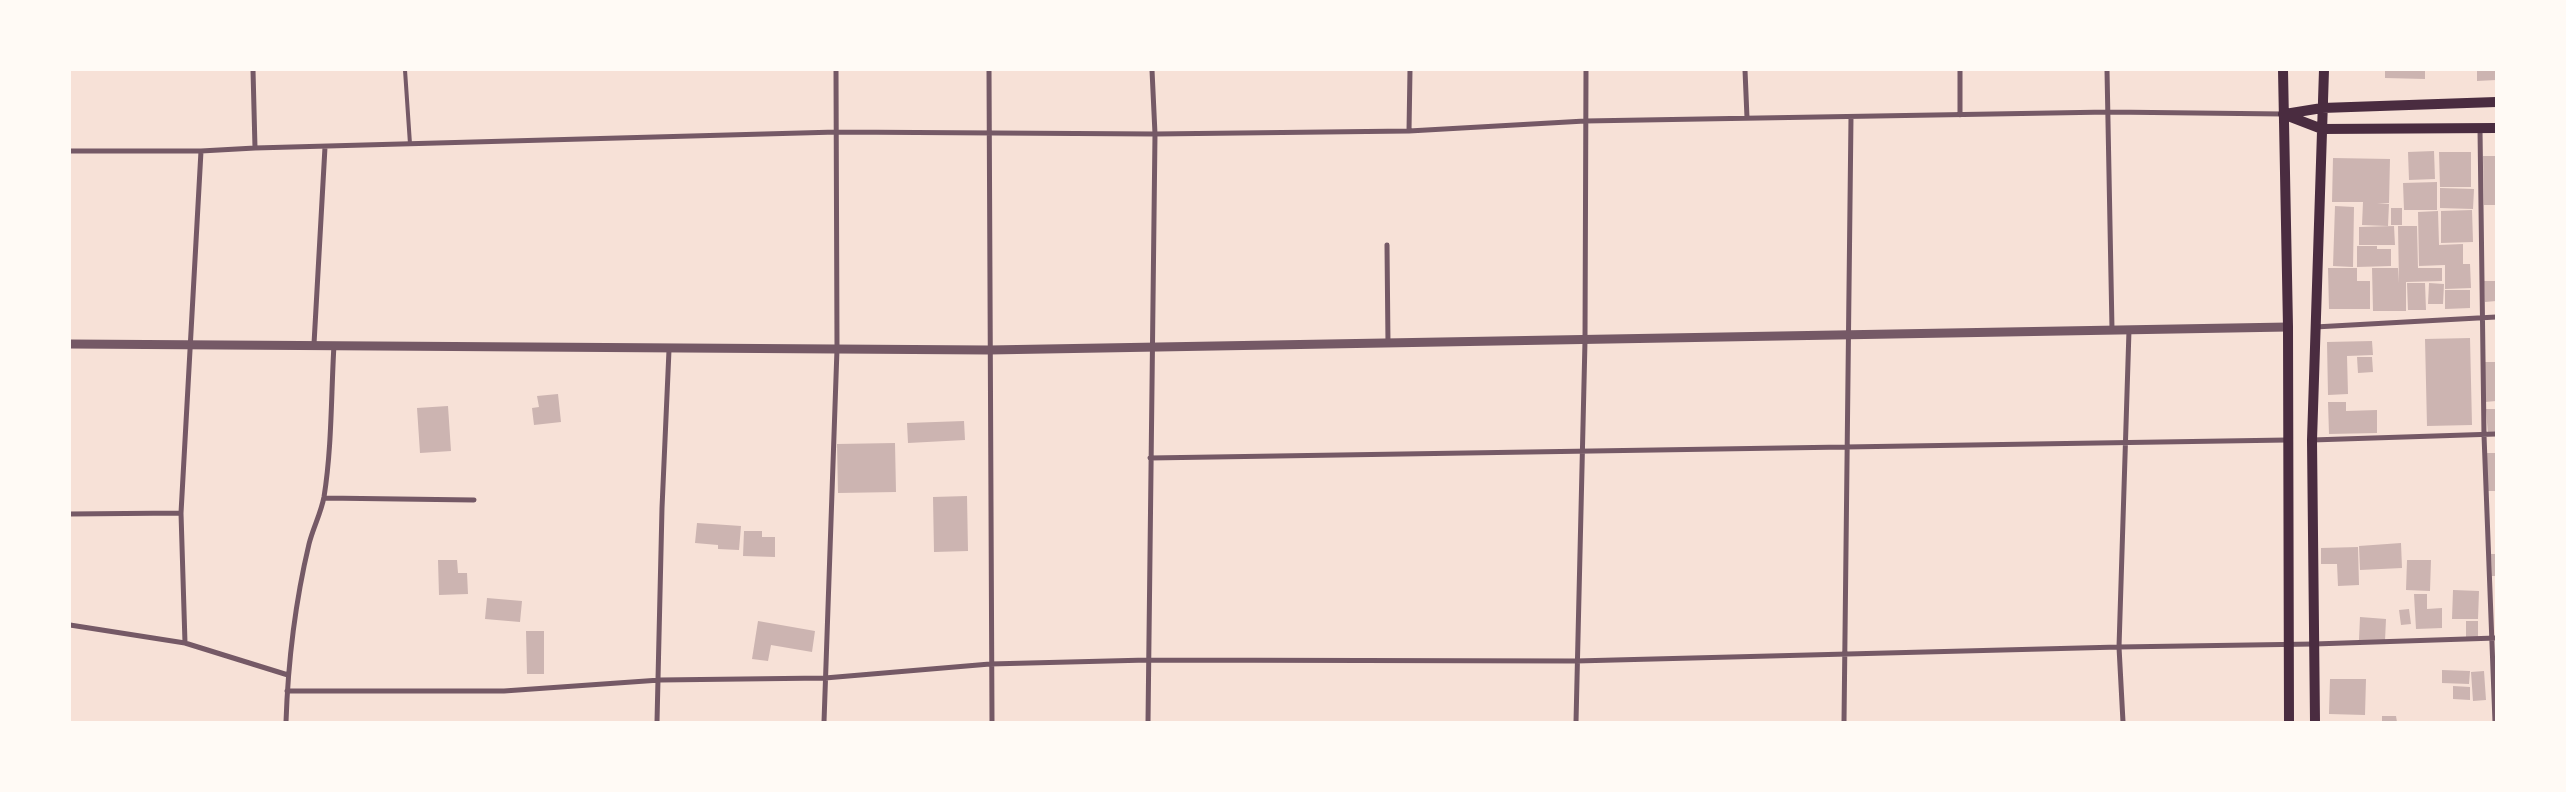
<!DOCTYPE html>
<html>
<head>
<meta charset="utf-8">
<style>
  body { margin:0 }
  #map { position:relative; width:2566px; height:792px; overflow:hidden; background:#f7e1d7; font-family:"DejaVu Sans",sans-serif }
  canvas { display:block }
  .frame { position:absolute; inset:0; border:71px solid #fffaf5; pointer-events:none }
</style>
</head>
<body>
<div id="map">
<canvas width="2566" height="792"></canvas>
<div class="frame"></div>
</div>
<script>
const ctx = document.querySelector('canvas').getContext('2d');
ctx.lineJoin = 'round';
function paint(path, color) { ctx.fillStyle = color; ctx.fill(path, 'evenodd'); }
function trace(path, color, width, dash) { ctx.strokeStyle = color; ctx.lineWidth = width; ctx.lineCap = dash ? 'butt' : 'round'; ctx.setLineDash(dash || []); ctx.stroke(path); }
paint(new Path2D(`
  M2385,70h40v9l-40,-1z
  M2477,70h19v10l-19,1z
  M2434,151l1,28 -26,1 -1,-28z
  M2439,152h32v35h-31z
  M2483,156h13v49h-12z
  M2333,158l57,1 -1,44h-12l12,1 -1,22 -26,-1 1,-23h-31z
  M2437,182v28h-33l-1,-27z
  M2440,188l34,1 -1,20 -33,-1z
  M2335,206l19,1 -1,60 -20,-1z
  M2391,208h11v17h-11z
  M2472,210l1,32 -32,1v-32z
  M2438,211l1,34 24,-1v20h7l1,24 -26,1v-24l-26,1 -1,-54z
  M2394,226l1,19h-36v-18z
  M2398,226h19l1,42h24v13l-36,1v29h-33l-1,-43h26l1,15z
  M2357,246h20v3h14v17l-34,1z
  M2328,268h29v13h13v28h-41z
  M2484,281h12v20l-11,1z
  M2407,283h18l1,27h-18z
  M2429,283l15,1 -1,20h-15z
  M2445,290h25v18l-25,1z
  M2470,338l2,87 -45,1 -2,-87z
  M2372,341l1,14 -26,1 1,38 -20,1 -1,-53z
  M2357,357h15l1,15 -15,1z
  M2484,362h12v39l-11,1z
  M558,394l3,28 -27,3 -2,-17 7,-1 -2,-11z
  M2328,402h18v9l31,-1v23l-48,1z
  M448,406l3,45 -31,2 -3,-45z
  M2486,409h10v25l-8,1z
  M964,421l1,19 -57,3 -1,-20z
  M895,443l1,49 -58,1 -1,-49z
  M2485,453h11v38h-10z
  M967,496l1,55 -34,1 -1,-55z
  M697,523l44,3 -2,24 -21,-1v-4l-23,-2z
  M744,531h18v6h13v20l-32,-1z
  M2401,543l1,25 -42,2 -1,-24z
  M2358,547l1,38 -21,1 -1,-22h-16v-16z
  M2491,554h5v22h-4z
  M438,560h19l1,13h9l1,21 -29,1z
  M2407,560h24l-1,31 -24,-1z
  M2453,590l26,1 -1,28h-26z
  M2414,594h13v15l15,-1v20l-26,1z
  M487,598l35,3 -2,21 -35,-3z
  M2409,609l2,15 -10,1 -2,-15z
  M2360,617l26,2 -1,22 -26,-1z
  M758,621l57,10 -3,21 -41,-7 -3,16 -16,-2z
  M2466,621h12v17h-12z
  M526,631h18v43h-17z
  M2442,670l28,1 -1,13 -27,-1z
  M2484,671l2,29 -13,1 -2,-29z
  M2330,679h36l-1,36 -36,-1z
  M2453,686l17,1v13l-17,-1z
  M2382,716h14l1,6h-15z`), '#ccb4b1');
trace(new Path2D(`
  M405,70l5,74`), '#755966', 4);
trace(new Path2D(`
  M253,70l2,78
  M989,70l3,652
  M1745,70l2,48
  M1960,70v45
  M2107,70l5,259
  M2480,129l4,306 11,287
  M1409,131l1,-61
  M70,151h131l54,-3 582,-16 318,2 254,-3 176,-10 524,-9 174,2
  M1387,245l1,99
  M2315,327l181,-10
  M314,344l11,-197
  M2312,440l184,-6
  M1150,458l1137,-18
  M324,498l150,2
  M70,514l111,-1
  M70,625l115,18 103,32
  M185,643l-4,-130 20,-362
  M287,691h217l156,-11 165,-2 165,-14 158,-4 428,1 543,-14 195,-3 182,-6
  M286,722c2,-60 9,-119 23,-178 4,-16 12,-31 15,-47 8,-50 7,-102 10,-152
  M657,722l5,-214 7,-158
  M824,722l13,-373 -1,-279
  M1148,722l7,-588 -3,-64
  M1576,722l9,-381 1,-271
  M1844,722l7,-605
  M2123,722l-4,-75 10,-317`), '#755966', 5);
trace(new Path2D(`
  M70,344l919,6 1299,-23`), '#755966', 9);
trace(new Path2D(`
  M2283,70l5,257 1,395
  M2283,114l39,15 174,-1
  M2285,114l37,-6 174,-6
  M2315,722l-3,-282 12,-370`), '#4a2c40', 10);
</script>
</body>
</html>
